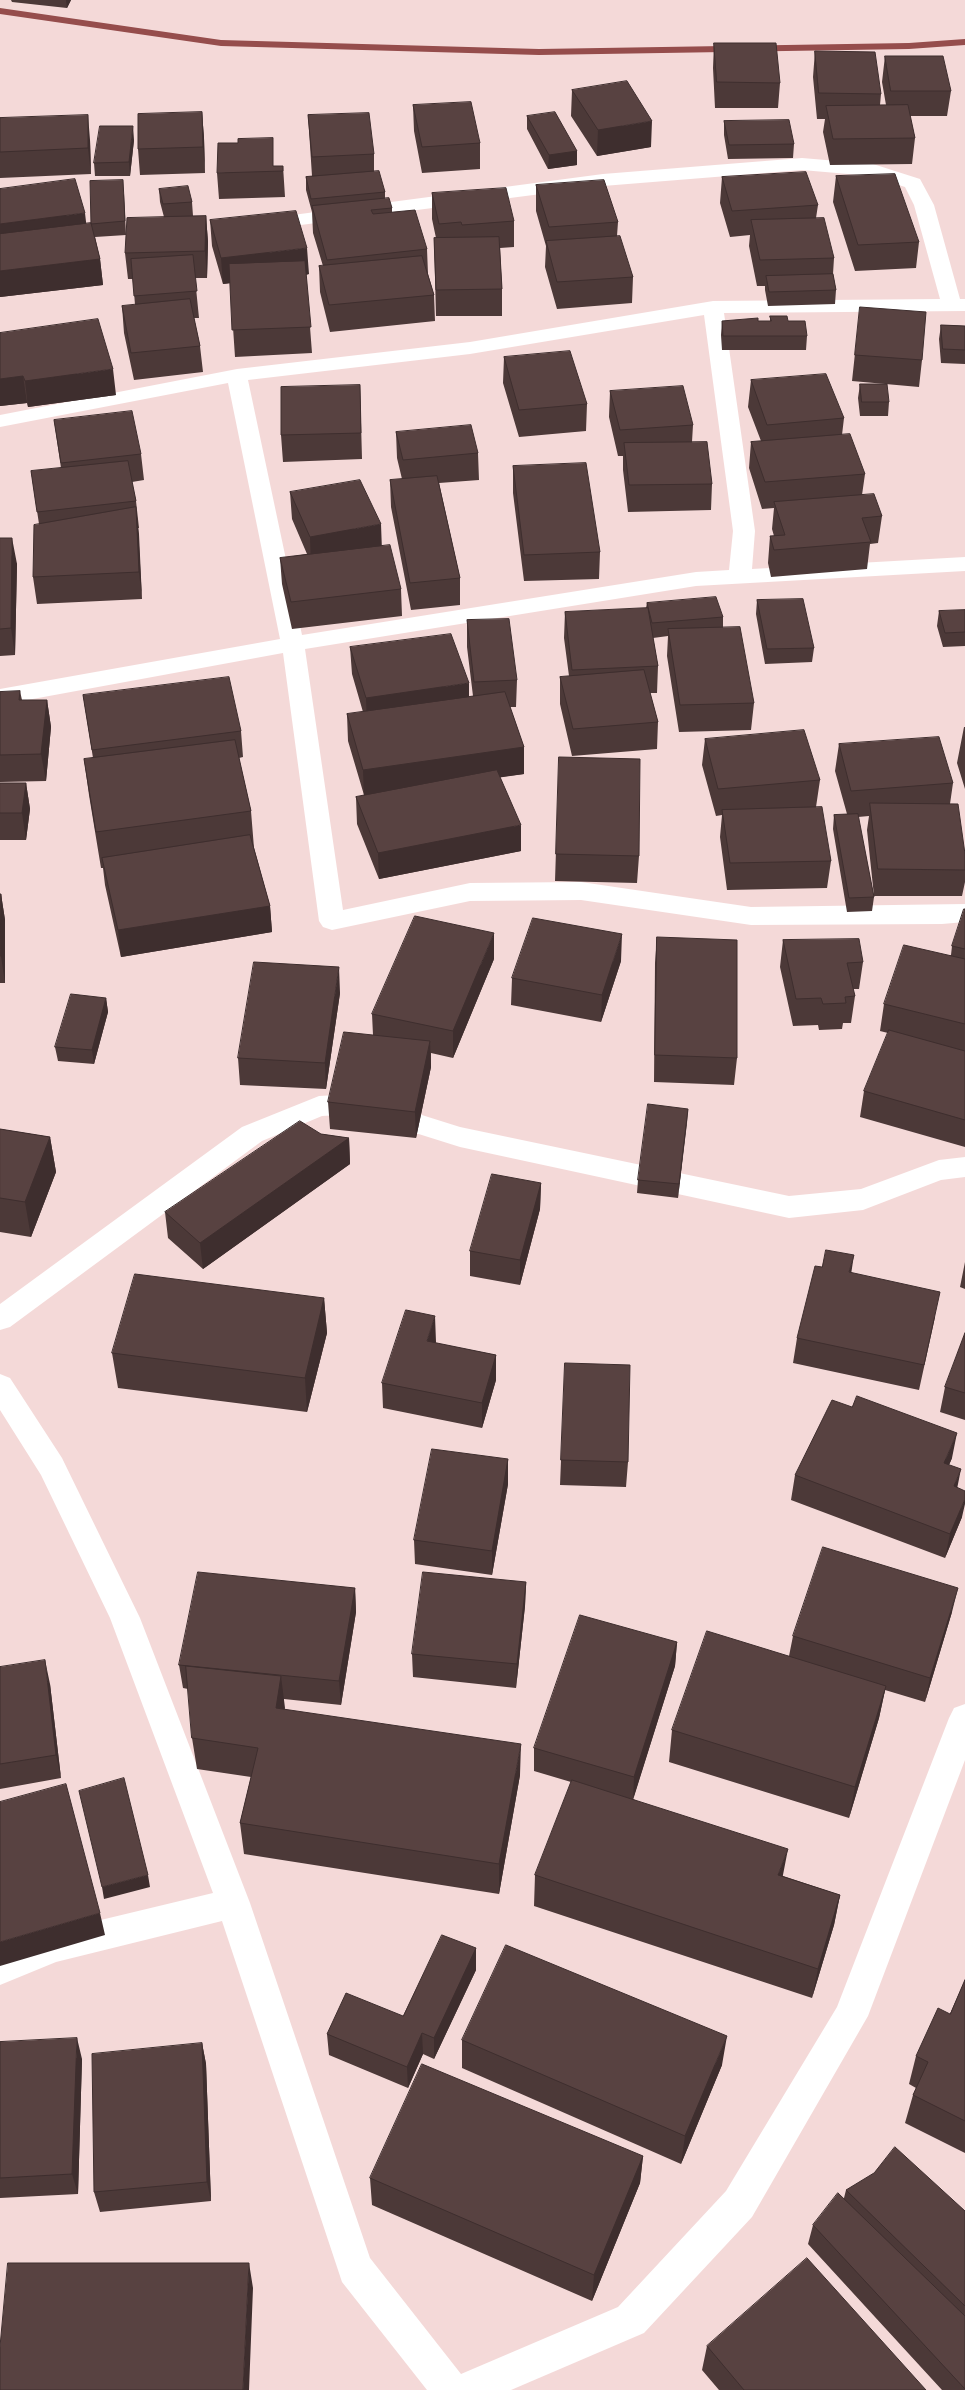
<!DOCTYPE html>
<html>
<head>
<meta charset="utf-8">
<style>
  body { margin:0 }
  canvas { display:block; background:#f4d9d8 }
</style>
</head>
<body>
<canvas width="965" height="2390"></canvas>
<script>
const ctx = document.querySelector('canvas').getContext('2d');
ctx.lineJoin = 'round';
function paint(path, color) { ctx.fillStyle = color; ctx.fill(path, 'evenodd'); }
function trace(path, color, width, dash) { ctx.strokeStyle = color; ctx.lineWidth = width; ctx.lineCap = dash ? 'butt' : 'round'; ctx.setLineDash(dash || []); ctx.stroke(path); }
paint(new Path2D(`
  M0,8l221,32 318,9 370,-6 56,-4v6l-56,4 -370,6 -318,-9 -221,-32z`), '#954d4c');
paint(new Path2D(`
  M802,158l71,6 47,15 14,26 26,94h5v12l-241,2 31,218 -3,38 213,-12v14l-269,15 -391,63 38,261 127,-27 111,-1 170,25 214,-3v18l-23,2 -191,1 -170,-25 -111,1 -138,29 -9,-3 -4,-6 -36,-268 -283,52v-16l280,-50 -52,-256 -228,44v-12l237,-46 233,-27 243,-41 227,-2 -26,-94 -9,-18 -34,-11 -69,-6 -199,16 -341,44 -7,-2 -3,-4 3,-4 348,-46zM704,315l29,216 -4,39 -33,2 -394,63 -54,-255 222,-26z
  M355,1094l105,33 329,69 72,-7 78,-29 26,-3v20l-24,3 -78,30 -74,8 -329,-71 -105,-33 -33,2 -60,25 -252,186 -10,3v-26l242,-177 77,-31z
  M0,1374l10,4 52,80 78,160 110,285 120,355 91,116 157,-67 108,-116 111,-184 112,-289 5,-10 11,-4v56l-97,256 -116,201 -108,116 -133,57h-84l-85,-108 -120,-361 -166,41 -56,23v-32l55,-22 158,-38 -103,-275 -69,-143 -41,-65z`), '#fff');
paint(new Path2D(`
  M11,0h60l-4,8 -55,-6z
  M714,43l66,40 -2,25h-63l-2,-40z
  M815,51l66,43 -1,11h6l-4,-23 3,-26 66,35 -4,25h-37l5,22 -3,26 -82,1 -7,-33 2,-13h-8l-4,-42z
  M572,90l79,57 -54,9 -26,-40z
  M413,105l67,38v26l-58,4 -8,-42z
  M202,112l2,26 1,35 -65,2 -2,-26z
  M308,115l66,39v17l11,21v7l7,9v4l35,37 1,25 6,21 1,26 -105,11 -10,-40 -1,-26h4l-10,-33 -1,-21 -6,-22v-13l6,-1z
  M527,116l50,35v14l-29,4 -21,-40z
  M0,118l90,22 1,34 -91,4z
  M724,121l70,23 -1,14 -65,1 -4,-24z
  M134,140l-4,36h-35l-1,-13z
  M274,166h9l2,31 -66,2 -2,-26z
  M836,176l83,66 -3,26 -61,3 -22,-69z
  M722,177l96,28 -2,13 18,40 -1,16 3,16 -1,14 -67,2 -3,-16v-4h-8l-8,-40 1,-11 -20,2 -10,-34z
  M536,185l82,37 -1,14 16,41 -1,26 -75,6 -12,-42 1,-21 -10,-35z
  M0,189l87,35 4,-1 33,-29 2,41 -31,2 5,22 3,26 -103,12z
  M159,189l33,13 1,14h-10h23l2,26 -1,36h-12l4,40h-5l6,28 3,26 -69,8 -10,-47 -2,-27 13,-1 -2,-26h-5l-3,-26 39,-36 -4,-15z
  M432,193l82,28v26l-14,1 2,41v27h-66l-2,-78h2l-4,-19z
  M210,220l99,54 -3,1 6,78 -77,4 -5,-74 -7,1 -11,-38z
  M860,307l62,53 -3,27 -67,-6z
  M770,316l37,20 -1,14h-84l-1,-15 1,-14h48z
  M941,325l24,1v38l-24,-1 -2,-24z
  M0,333l116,62 -88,12 -1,-4 -27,3z
  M504,357l83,47 -1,27 -67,6 -16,-54z
  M751,380l93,38 -2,17 23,39 -3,21 20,21 -4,27 -8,1 -3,25 -96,8 -3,-14 2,-27h4l-2,-7 2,-21 -12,1 -13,-41 2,-26 10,-1 -13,-34z
  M860,384l29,18 -1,14h-28l-2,-18z
  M360,385l2,74 -79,3 -2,-27z
  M610,391l83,34 -1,17 20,42 -1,26 -83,2 -5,-42v-14h-5l-9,-39z
  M54,420l87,34 3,26 -12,2 4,19 3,27h-1l4,71 -105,5 -4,-27 6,-53 -8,-53 30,-3z
  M396,432l82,21 1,27 -40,3 21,95v27l-49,5 -20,-103 -1,-27 12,-1 -5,-21z
  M513,466l87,86 -1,27 -75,2 -11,-88z
  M290,492l92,54 19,43 1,27 -110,13 -10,-45 -2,-26 27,-4 -15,-35z
  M0,538l17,26 -2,91 -15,1z
  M757,600l57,48 -2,14 -47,2 -9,-50z
  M647,603l76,14v11l31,75 -3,27 -72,2 -12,-76 1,-20 -15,2 5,28 -1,27h-7l8,29 -1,27 -85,7 -12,-52v-27l9,-1 -5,-38 1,-26 81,-4z
  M965,610v36l-22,1 -6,-21 2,-15z
  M467,620l50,60 -1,27h-6l14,40v27l-24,3 21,74 -142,28 -22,-55 -1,-27 8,-2 -16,-54 -1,-27 16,-2 -11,-38 -2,-27 119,50 4,-1 -6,-49z
  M20,691l2,9h25l4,27 -5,54 -46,1v-90z
  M83,695l158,36 2,26 -4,1 12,53 3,37 16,58 2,26 -151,25 -16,-72 -2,-17h-2l-12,-73 -5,-36 9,-1z
  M964,727h1v62l-8,-26z
  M705,739l115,41 -4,27 15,54 -4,27 -100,2 -7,-53 2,-22 -6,1 -14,-51z
  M839,744l114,39 -3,21 15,50v28l-3,14h-88l-7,-66 2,-14 -11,1 16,80 -2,14 -25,1 -14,-83 1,-14 13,-1 -12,-43z
  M559,757l80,99 -2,27 -82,-2z
  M0,783h26l4,26 -4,31h-26z
  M0,894h1l4,26v63h-5z
  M965,909v238l-105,-30 4,-26 24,-58 -8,-2 4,-27 67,-49 1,-9z
  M657,937l80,121 -3,27 -80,-3 1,-119z
  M783,940l80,22 -4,27h-6l2,7 -4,27h-8l-1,6 -23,1 -1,-5 -25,1 -13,-59z
  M494,959l-41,99 -22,-5v14l-15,71 -86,-9 -2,-27 45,-67 -1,-21z
  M621,961l-20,61 -90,-17 1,-27z
  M340,993l-14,96 -86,-4 -2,-27z
  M106,998l2,14 -14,52 -36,-3 -3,-14z
  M688,1109l-10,89 -41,-5 1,-13z
  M0,1129l50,8 6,35 -25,65 -31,-5z
  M321,1134l28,4 1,26 -147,105 -35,-31 -3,-26z
  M541,1183l-1,26 -20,76 -50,-9v-25z
  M965,1262v27l-5,-2z
  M324,1298l3,35 -20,79 -189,-24 -6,-35z
  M935,1317l-16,73 -126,-27 4,-25z
  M965,1333v87l-25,-8 5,-25z
  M436,1342l-1,1 61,12v25l-14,48 -99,-20 -1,-25z
  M565,1363l63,99 -2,25 -66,-2z
  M952,1458l-3,7 8,23 5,29 -17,41 -154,-58 4,-25z
  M508,1459v25l-16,91 -77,-11 -1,-24z
  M526,1582l-1,24 -9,82 -103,-11 -1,-23z
  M355,1588l1,24 -15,93 -57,-6v10l236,66 -21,119 -255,-40 -4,-31 11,-46 -54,-8 -5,-31 -4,-49 -5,-1 -4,-23z
  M952,1612l-27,90 -40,-12 -6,28 -30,100 -180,-56 3,-32 117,-74 4,-20z
  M677,1642l-2,24 -42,133 150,77 57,19 -6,30 -22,73 -278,-92 1,-31 36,-93 -37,-11v-23z
  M0,1667l50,17 11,94 -61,11z
  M476,1948v22l-42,89 -11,-5 -15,34 -79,-33 -2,-21 76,-18z
  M965,1980v173l-60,-30 8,-28 3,-7 -7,-4 7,-28 34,-42z
  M462,2040l260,25 -41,99 -219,-96z
  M0,2042l82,17 -4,135 -78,4z
  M202,2043l4,21 5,137 -111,11 -6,-20z
  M643,2156l-3,27 -48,118 -220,-96 -2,-27z
  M846,2190l119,21v179h-23l-134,-146 5,-19 31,-27z
  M707,2346l219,44h-207l-17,-20z`), '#4c3938');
paint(new Path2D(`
  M66,0h5l-4,8z
  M202,112l2,26 1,35 -2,-26z
  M88,115l2,25 1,34 -3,-26z
  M652,121l-1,26 -54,9 1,-26z
  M133,126l1,14 -4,36 -1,-14z
  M577,151v14l-29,4 1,-14z
  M85,213l3,26 -88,11v-26z
  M206,216l2,26 -1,36 -2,-27z
  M307,248l2,26 -86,10 -2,-26z
  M100,259l3,26 -103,12v-26z
  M113,369l3,26 -88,12 -3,-26z
  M23,376l4,27 -27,3v-27z
  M136,507l3,27 3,65 -3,-27z
  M381,524l1,27 -71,13 -1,-27z
  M12,538l5,26 -2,91 -4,-27z
  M469,683v27l-102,14 -1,-26z
  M47,700l4,27 -5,54 -5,-27z
  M524,747v27l-160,23 -1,-27z
  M26,783l4,26 -4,31 -4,-27z
  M521,825v26l-142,28 -1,-26z
  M1,894l4,26v63l-4,-27z
  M270,906l2,26 -151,25 -3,-27z
  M494,933v26l-41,99v-27z
  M622,934l-1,27 -20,61 1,-27z
  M339,967l1,26 -14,96 -1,-26z
  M106,998l2,14 -14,52 -2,-14z
  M430,1041l1,26 -15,71 -1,-26z
  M688,1109l-1,14 -9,75 1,-14z
  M50,1137l6,35 -25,65 -6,-35z
  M349,1138l1,26 -147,105 -3,-26z
  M541,1183l-1,26 -20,76v-25z
  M854,1255l-4,26 -1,-9z
  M324,1298l3,35 -20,79 -2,-34z
  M435,1316l1,26 -8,25 -1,-26z
  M496,1355v25l-14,48v-25z
  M957,1433l-5,25 -13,30 5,-25z
  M508,1459v25l-16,91v-24z
  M961,1469l-5,25 -2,-8z
  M965,1499v5l-3,13 -17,41 5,-24z
  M526,1582l-1,24 -9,82 1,-24z
  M355,1588l1,24 -15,93 -2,-24z
  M958,1588l-6,24 -27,90 5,-24z
  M677,1642l-2,24 -42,134 1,-23z
  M45,1660l5,24 11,94 -5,-23z
  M281,1676l4,32 -6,31 -3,-31z
  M886,1686l-7,32 -30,100 6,-31z
  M521,1744l-1,31 -21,119v-30z
  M788,1849l-6,31 -4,-5z
  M148,1875l2,12 -46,12 -2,-12z
  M840,1895l-6,30 -22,73 6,-29z
  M100,1913l5,22 -105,31v-24z
  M476,1948v22l-42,89v-21z
  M422,2033l1,21 -15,34 -1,-21z
  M727,2036l-5,29 -41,99 4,-28z
  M77,2038l5,21 -4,135 -6,-20z
  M202,2043l4,21 5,137 -4,-19z
  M643,2156l-3,27 -48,118 2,-26z
  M249,2263l4,25 -4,102h-6z`), '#3e2e2e');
const building = new Path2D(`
  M714,43h62l4,40 -63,-1z
  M815,51l60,1 6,42 -62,-1z
  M885,56h58l8,35h-60z
  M627,81l25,40 -54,9 -26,-40z
  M471,102l9,41 -58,4 -9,-42z
  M908,105l7,33 -82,1 -7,-33z
  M202,112l1,35 -65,2v-35z
  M555,112l22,39 -28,4 -22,-39z
  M369,113l5,41 -62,3 -4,-42z
  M88,115v33l-88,4v-34z
  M789,120l5,24 -65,1 -5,-24z
  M100,126h33l-4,36 -35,1z
  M273,138v28h10v5l-66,2 1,-30h20v-4z
  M379,171l6,21 -74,7 -5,-22z
  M806,172l12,33 -86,6 -10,-34z
  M895,174l24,68 -61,3 -22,-69z
  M75,179l10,34 -85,11v-35z
  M123,180l2,41 -34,3 -1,-43z
  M604,180l14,42 -69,5 -13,-42z
  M188,186l4,16 -29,2 -4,-15z
  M506,188l8,33 -52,4 -1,-3 -22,2 -7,-31z
  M389,198l3,10 -21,2 2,4 42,-4 12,39 -100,11 -15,-54z
  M296,211l11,37 -86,10 -11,-38z
  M206,216l-1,35 -80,2 2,-35z
  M824,218l10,40 -74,2 -9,-40z
  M91,223l9,36 -100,12v-37z
  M620,236l13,41 -76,5 -11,-41z
  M499,237l3,52 -66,1 -2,-52z
  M193,255l4,36 -63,5 -3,-37z
  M422,256l12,39 -105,10 -10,-39z
  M305,261l6,66 -79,3 -3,-66z
  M833,274l3,16 -67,2 -3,-16z
  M190,299l10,47 -69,7 -9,-47z
  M860,307l66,5 -4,48 -67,-5z
  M770,316h17l1,5h17l2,15h-84l-1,-15 36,-3v3h13z
  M98,319l15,50 -88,12 -2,-5 -23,3v-46z
  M941,325l24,1v24l-22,-1z
  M570,351l17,53 -68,6 -15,-53z
  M826,374l18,44 -77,7 -16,-45z
  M860,384h27l2,18h-27z
  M360,385l1,48 -80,2v-48z
  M683,386l10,39 -73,5 -10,-39z
  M132,411l9,43 -80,9 -7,-43z
  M471,425l7,28 -75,7 -7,-28z
  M850,434l15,40 -100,8 -14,-40z
  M707,442l5,42 -83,1 -5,-42z
  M128,461l8,40 -99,11 -6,-41z
  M586,463l14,89 -76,3 -11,-89z
  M437,476l23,102 -50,5 -20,-103z
  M360,480l21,44 -71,13 -20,-45z
  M874,494l8,22 -20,2 9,24 -97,8 -4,-14 15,-1 -11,-33z
  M136,507l3,65 -106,5 1,-52z
  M0,538h12l-1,90 -11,1z
  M390,545l11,44 -110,13 -11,-44z
  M716,597l7,20 -71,6 -5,-20z
  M803,599l11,49 -47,1 -10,-49z
  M648,608l10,58 -86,4 -7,-58z
  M965,610v22l-20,1 -6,-22z
  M509,619l8,61 -43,2 -7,-62z
  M740,627l14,76 -74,2 -12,-76z
  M451,634l18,49 -103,15 -16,-51z
  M644,670l14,52 -85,7 -13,-52z
  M229,677l12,54 -149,19 -9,-55z
  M20,691l-1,9h28l-6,54 -41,1v-63z
  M505,692l19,55 -161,23 -16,-56z
  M804,730l16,50 -102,9 -13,-50z
  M939,737l14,46 -102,8 -12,-47z
  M235,740l16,71 -155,21 -12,-73z
  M559,757l81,2 -1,97 -83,-2z
  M497,770l24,55 -143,28 -22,-56z
  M0,783h26l-4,30h-22z
  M870,803l88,1 7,50v16l-87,-1z
  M822,807l9,54 -101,2 -8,-53z
  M858,814l16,83 -25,1 -15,-83z
  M250,835l20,71 -152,24 -16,-72z
  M0,894h1l-1,62z
  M964,909h1v40l-13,-3z
  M415,916l79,17 -41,98 -81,-17z
  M533,918l89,16 -20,61 -90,-17z
  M657,937l80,3v118l-82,-3z
  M859,939l4,23 -16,1 8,33 -10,1 1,6 -23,1 -2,-6 -25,1 -13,-59z
  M904,945l61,14v65l-81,-20z
  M254,962l85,5 -14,96 -87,-5z
  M71,994l35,4 -14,52 -37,-3z
  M889,1030l76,21v69l-101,-29z
  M344,1032l86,9 -15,71 -87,-10z
  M648,1104l40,5 -9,75 -41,-4z
  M300,1121l21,13 28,4 -149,105 -35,-31z
  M0,1129l50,8 -25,65 -25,-4z
  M492,1174l49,9 -21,77 -50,-9z
  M826,1250l28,5 -5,17 91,20 -16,73 -127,-27 18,-72 7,1z
  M135,1274l189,24 -19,80 -193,-25z
  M406,1310l29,6 -8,25 69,14 -14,48 -100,-20z
  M965,1333v60l-20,-6z
  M565,1363l65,2 -2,97 -67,-2z
  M857,1396l100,37 -13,30 17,6 -7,17 11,5v8l-15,35 -155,-59 37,-75 20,7z
  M432,1449l76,10 -16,92 -78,-11z
  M823,1547l135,41 -28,90 -137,-42z
  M198,1572l157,16 -16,93 -160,-16z
  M423,1572l103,10 -9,82 -105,-10z
  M580,1615l97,27 -43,135 -100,-29z
  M707,1631l179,55 -31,101 -183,-57z
  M45,1660l11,95 -56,9v-97z
  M186,1666l95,10 -5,32 245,36 -22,120 -259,-41 18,-75 -66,-10z
  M124,1778l24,97 -46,12 -23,-96z
  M572,1780l216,69 -10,26 62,20 -22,74 -283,-94z
  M66,1784l34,129 -100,29v-140z
  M442,1935l34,13 -42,90 -12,-5 -15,34 -80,-33 19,-41 57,23z
  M506,1945l221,91 -42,100 -223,-96z
  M965,1980v141l-52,-26 15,-33 -12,-6 22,-48 12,6z
  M77,2038l-5,136 -72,4v-136z
  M202,2043l5,139 -113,10 -2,-138z
  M422,2064l221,92 -49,119 -224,-97z
  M895,2147l70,64v95l-119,-116 28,-17z
  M838,2193l127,123v73l-152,-164z
  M807,2258l119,132h-182l-37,-44z
  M8,2263h241l-6,127h-243v-43z`);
paint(building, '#584241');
trace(building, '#3e2e2e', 1);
</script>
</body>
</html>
